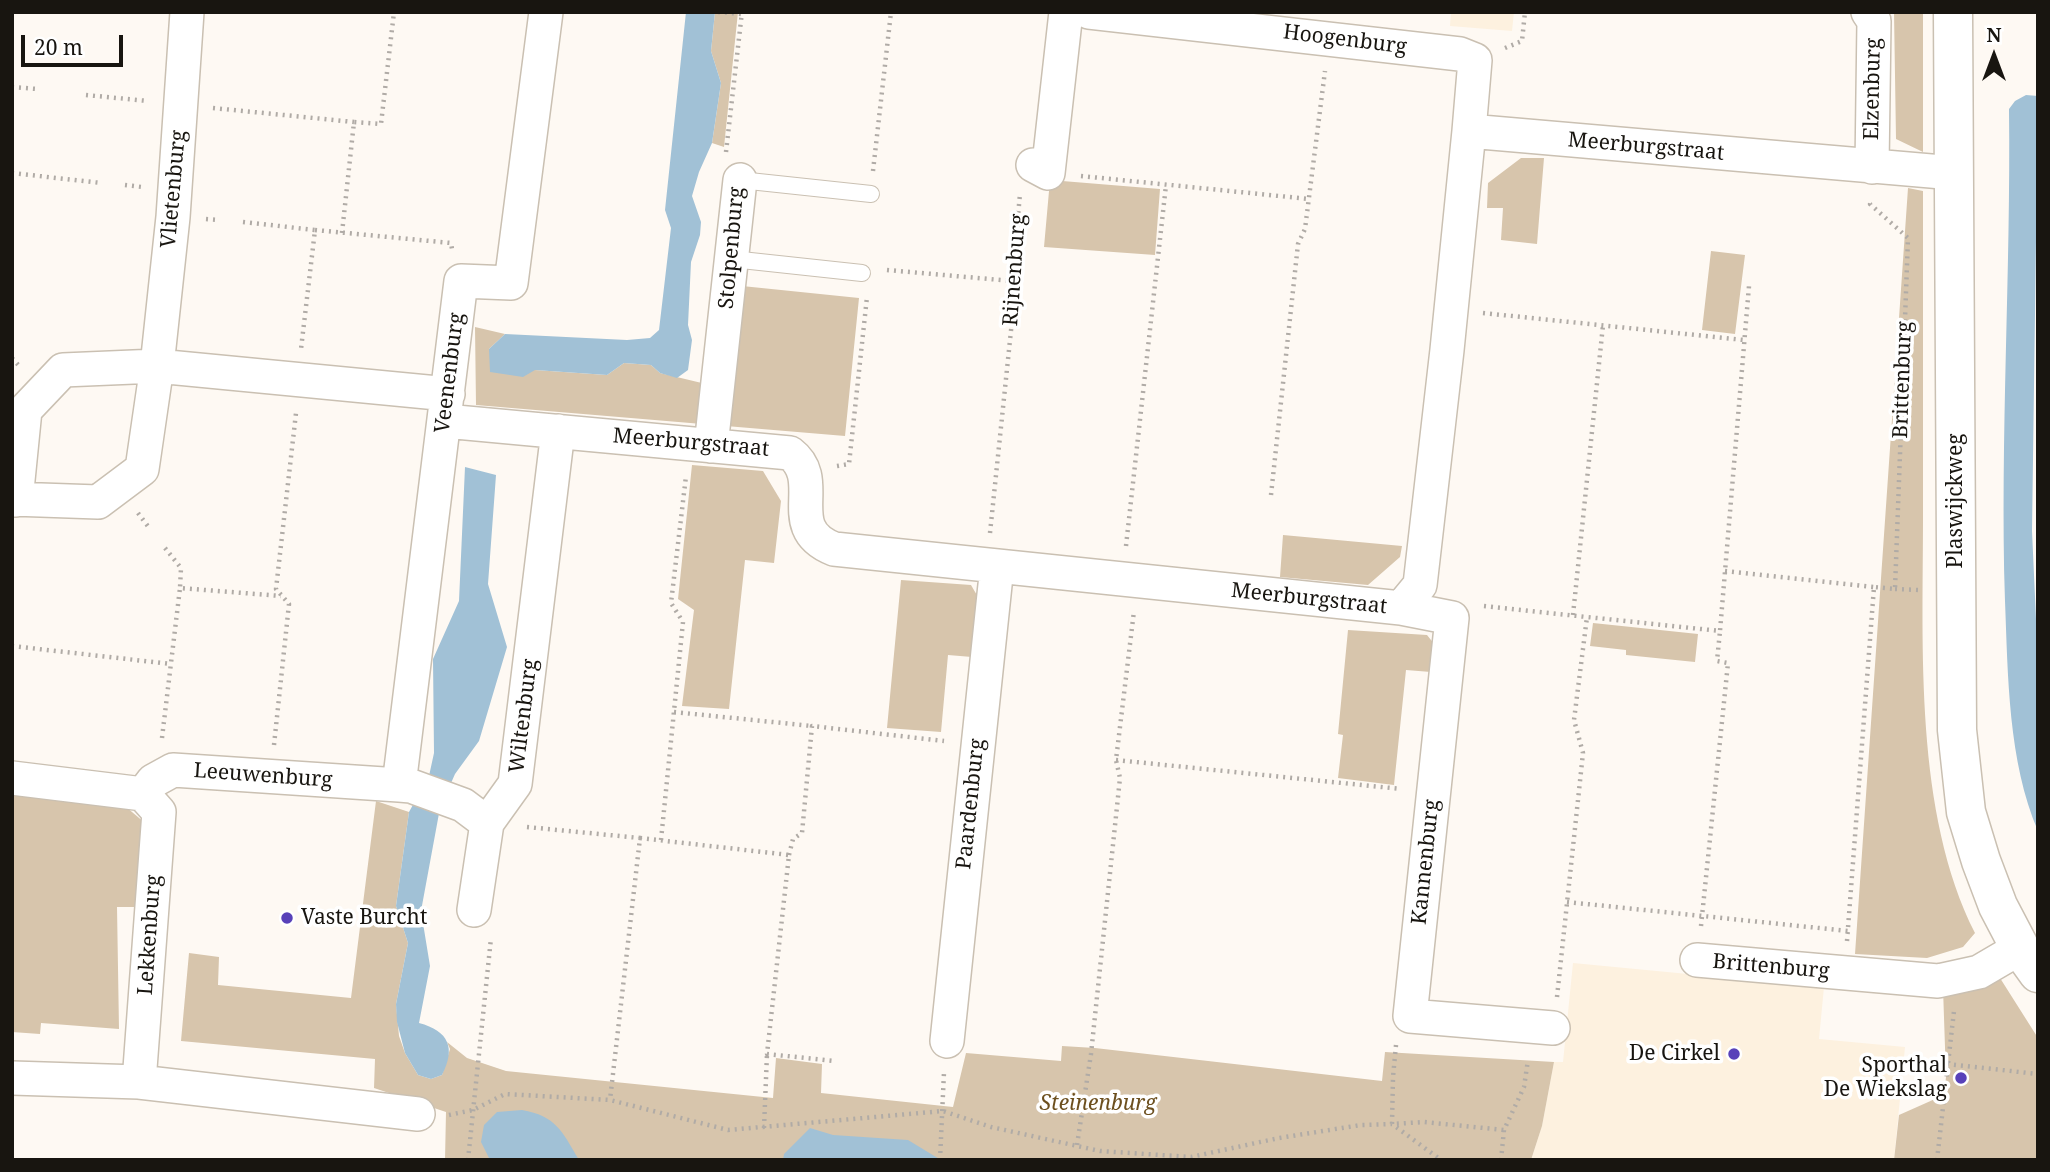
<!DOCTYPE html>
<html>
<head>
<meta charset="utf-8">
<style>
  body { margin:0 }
  #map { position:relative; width:2050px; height:1172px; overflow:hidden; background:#fef9f3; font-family:"Noto Serif",serif }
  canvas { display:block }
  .frame { position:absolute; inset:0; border:14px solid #181510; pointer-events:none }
  .north { position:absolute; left:1959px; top:21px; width:70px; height:70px; -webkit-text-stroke:5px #fff; paint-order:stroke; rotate:0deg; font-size:19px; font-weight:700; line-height:28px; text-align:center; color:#181510 }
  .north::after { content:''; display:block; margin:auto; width:24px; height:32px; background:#181510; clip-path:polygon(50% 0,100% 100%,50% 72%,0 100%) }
  .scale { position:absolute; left:21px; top:35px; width:102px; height:32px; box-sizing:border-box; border:4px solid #181510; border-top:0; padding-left:9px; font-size:21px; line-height:24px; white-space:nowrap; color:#181510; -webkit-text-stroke:5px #fff; paint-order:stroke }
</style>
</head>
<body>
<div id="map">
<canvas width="2050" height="1172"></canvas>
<div class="frame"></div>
<div class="north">N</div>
<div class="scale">20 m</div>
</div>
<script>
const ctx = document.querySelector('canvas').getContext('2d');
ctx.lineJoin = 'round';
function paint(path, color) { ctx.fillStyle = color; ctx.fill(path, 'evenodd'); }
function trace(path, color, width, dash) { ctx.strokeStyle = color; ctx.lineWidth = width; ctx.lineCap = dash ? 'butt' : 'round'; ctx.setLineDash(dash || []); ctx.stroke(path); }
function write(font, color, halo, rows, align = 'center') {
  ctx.font = font + ' "Noto Serif",serif'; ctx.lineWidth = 7; ctx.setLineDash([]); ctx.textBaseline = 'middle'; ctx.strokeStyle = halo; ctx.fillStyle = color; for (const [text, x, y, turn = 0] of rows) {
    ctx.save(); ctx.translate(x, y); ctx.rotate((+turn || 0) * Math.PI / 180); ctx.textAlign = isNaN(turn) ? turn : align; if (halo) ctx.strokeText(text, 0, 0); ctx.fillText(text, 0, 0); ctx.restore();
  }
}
paint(new Path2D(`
  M1451,12h63l-2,19 -62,-5z
  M1573,963l251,24 -5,52 86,8 -11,113h-363l11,-34 12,-64h9z`), '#fdf1df');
paint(new Path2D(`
  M715,12h23l-14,135 -12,-4 9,-60 -10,-32z
  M1894,12h29v140l-27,-13z
  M1521,158h23l-7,86 -36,-4 2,-32h-16l1,-25z
  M1050,180l110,9 -5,66 -111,-8z
  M1908,188l15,3c0,108 0,216 0,324 0,133 -9,297 52,418l-12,14 -36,11 -72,-4z
  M1711,251l34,4 -10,79 -33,-4z
  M742,286l117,12 -14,138 -369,-31 -1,-78 30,7 -16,15 46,21 72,5 17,-12 27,2 9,8 71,17z
  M692,465l71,6 18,30 -7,62 -29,-3 -16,149 -47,-3 12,-96 -16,-11z
  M1283,535l119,11 -2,11 -32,28 -88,-8z
  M901,580l70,5 7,12 -6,60 -24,-2 -7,77 -54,-4z
  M1593,623l105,11 -3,28 -69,-7v-5l-36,-4z
  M1348,630l79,5 8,10 -4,27 -25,-2 -12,115 -56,-7 5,-43 -5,-1z
  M12,789l107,12 26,22 -8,84h-20l2,122 -78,-6 -1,11 -28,-2z
  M376,801l33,11 -13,94 12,37 -12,61 3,32 6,17 13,22 13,4 11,-4 8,-26 -3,-7 20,16 39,13 267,27 3,-40 46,6 -1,29 132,14 13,-54 95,8 1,-15 33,2 287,33 3,-29 169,10 -12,64 -11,34h-1086l1,-48 -72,-24 1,-29 -194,-18 8,-88 30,4 -1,28 133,13z
  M2000,978l38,60v122h-144l5,-45 45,-20 2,-18 -3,-89z`), '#d7c5ac');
paint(new Path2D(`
  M686,12h29l-4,39 10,32 -9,60 -13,29 -7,24 9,26 -1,13 -9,27 -3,63 4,15 -4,30 -11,8 -17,-5 -9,-8 -27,-2 -17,12 -72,-5 -12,7 -33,-5 -1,-23 16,-15 122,6 23,-2 9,-8 12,-102 -6,-18z
  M2026,95l12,1 -6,435 6,132v168c-30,-70 -30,-155 -33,-230 -5,-164 6,-328 4,-492l6,-8z
  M465,467l31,8 -8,109 19,63 -28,94 -24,33 -15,34 -19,103 9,55 -11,57c30,8 37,25 23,52l-11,4 -13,-4 -13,-22 -8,-31 -1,-18 12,-61 -12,-37 13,-94 20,-36 5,-23 -1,-94 26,-58z
  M522,1110c34,6 40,21 57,50h-89l-9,-18 3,-17 13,-13z
  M810,1128l23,7 75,5 33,20h-158l1,-6z`), '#a1c1d6');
const lane = new Path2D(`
  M740,180l131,14
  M732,259l130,14`);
const street = new Path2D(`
  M1089,12l371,42 15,6 -6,71
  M1868,12l6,9 -2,146
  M1033,165l15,8 18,-161
  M445,421l345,32c37,28 -10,75 44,96l567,59 19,-23 27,-235 22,-219 485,42
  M711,446l29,-266
  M12,499l86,3 44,-33 15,-103 16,-149 14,-205
  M16,500l9,-90 38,-40 94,-4 291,28
  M1401,608l51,10 -42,398 143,12
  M12,778l131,16
  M399,785l62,-504 50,2 35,-271
  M143,794l10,-13 20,-11 226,15 12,1 52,19 24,18
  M474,910l13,-87 28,-39 43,-353
  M1697,960l241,21 41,-9 41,-24
  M947,1041l50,-475
  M12,1078l127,4 279,32
  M139,1082l20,-270 -16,-18`);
const secondary = new Path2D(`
  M1953,12l4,718 9,82 15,49 17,45 22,42 18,25`);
trace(lane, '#cac0b2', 18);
trace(street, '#cac0b2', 36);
trace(secondary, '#cac0b2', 41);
trace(new Path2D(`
  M718,12l24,2
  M1505,48l17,-7 3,-29
  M12,87l25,2
  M86,95l62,6
  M213,108l141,14
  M726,152l16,-140
  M873,171l18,-159
  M12,173l89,10
  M1081,176l228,23
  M125,185l17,2
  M206,219l13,1
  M243,222l72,8 -14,119
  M315,230l136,13 1,6
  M342,233l12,-111 27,2 13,-112
  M887,270l125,11
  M1483,313l261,27
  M12,358l9,10
  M837,466l12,-2 18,-167
  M1271,495l27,-251 7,-15 20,-158
  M138,513l12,16
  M990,533l25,-241 -3,-11 8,-87
  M1126,546l40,-361
  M165,548l16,20 -1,20
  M1725,571l149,16
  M1895,589l24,1v3
  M1484,606l103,11
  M1573,615l30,-290
  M12,646l159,18
  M674,712l138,14
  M162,738l18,-150 101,8
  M274,745l15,-141 -13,-15 20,-176
  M1116,760l285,29
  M527,827l113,11 -30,262
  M640,838l149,17 -22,199 68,7
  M661,840l22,-218 -12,-19 15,-127
  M789,855l4,-16 9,-6 10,-107 132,15
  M1567,902l281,29
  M1701,926l27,-263 -11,-2 3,-30
  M1847,941l27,-354 21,2 13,-351 -38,-34 1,-4
  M1557,997l26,-244 -9,-33 13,-103 133,14 29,-345
  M1396,1045l-3,32 -1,47 32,-2 80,8
  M1947,1064l91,10
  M449,1115l24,-5 32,-16 105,6 118,30 215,-19 48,16 109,24 91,6 88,-19 82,-13 31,-1 49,36
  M764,1128l3,-74
  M1077,1145l14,-91 29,-276 -4,-18 18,-149
  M468,1160l23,-222
  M940,1160l4,-88
  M1501,1160l3,-30 20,-43 4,-27
  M1937,1160l17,-149`), '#b0aba6', 4.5, [2, 5]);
trace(lane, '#fff', 16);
trace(street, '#fff', 33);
trace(secondary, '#fff', 38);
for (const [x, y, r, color] of [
  [287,918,7,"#5841b9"],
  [1734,1054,7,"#5841b9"],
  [1961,1078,7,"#5841b9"]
]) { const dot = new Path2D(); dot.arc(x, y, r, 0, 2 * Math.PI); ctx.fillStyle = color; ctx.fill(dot); trace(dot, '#fff', 2.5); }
write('21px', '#181510', '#fff', [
  ["Hoogenburg",1345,40,7],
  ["Elzenburg",1873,89,-89],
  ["Meerburgstraat",1646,147,5],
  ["Vlietenburg",174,189,-85],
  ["Stolpenburg",732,248,-85],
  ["Rijnenburg",1015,270,-86],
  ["Veenenburg",450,373,-83],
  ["Brittenburg",1903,380,-88],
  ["Meerburgstraat",691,443,5],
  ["Plaswijckweg",1956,501,-90],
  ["Meerburgstraat",1309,599,6],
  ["Wiltenburg",524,716,-83],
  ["Leeuwenburg",263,776,4],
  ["Paardenburg",971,804,-84],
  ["Kannenburg",1426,862,-84],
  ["Lekkenburg",150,935,-86],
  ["Brittenburg",1771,967,5]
]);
write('21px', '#181510', '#fff', [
  ["Vaste Burcht",301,918,"left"],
  ["De Cirkel",1720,1054],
  ["Sporthal",1947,1066],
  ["De Wiekslag",1947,1090]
], 'right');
write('italic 21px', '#6c4f1e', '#fff', [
  ["Steinenburg",1098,1104]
]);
</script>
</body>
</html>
